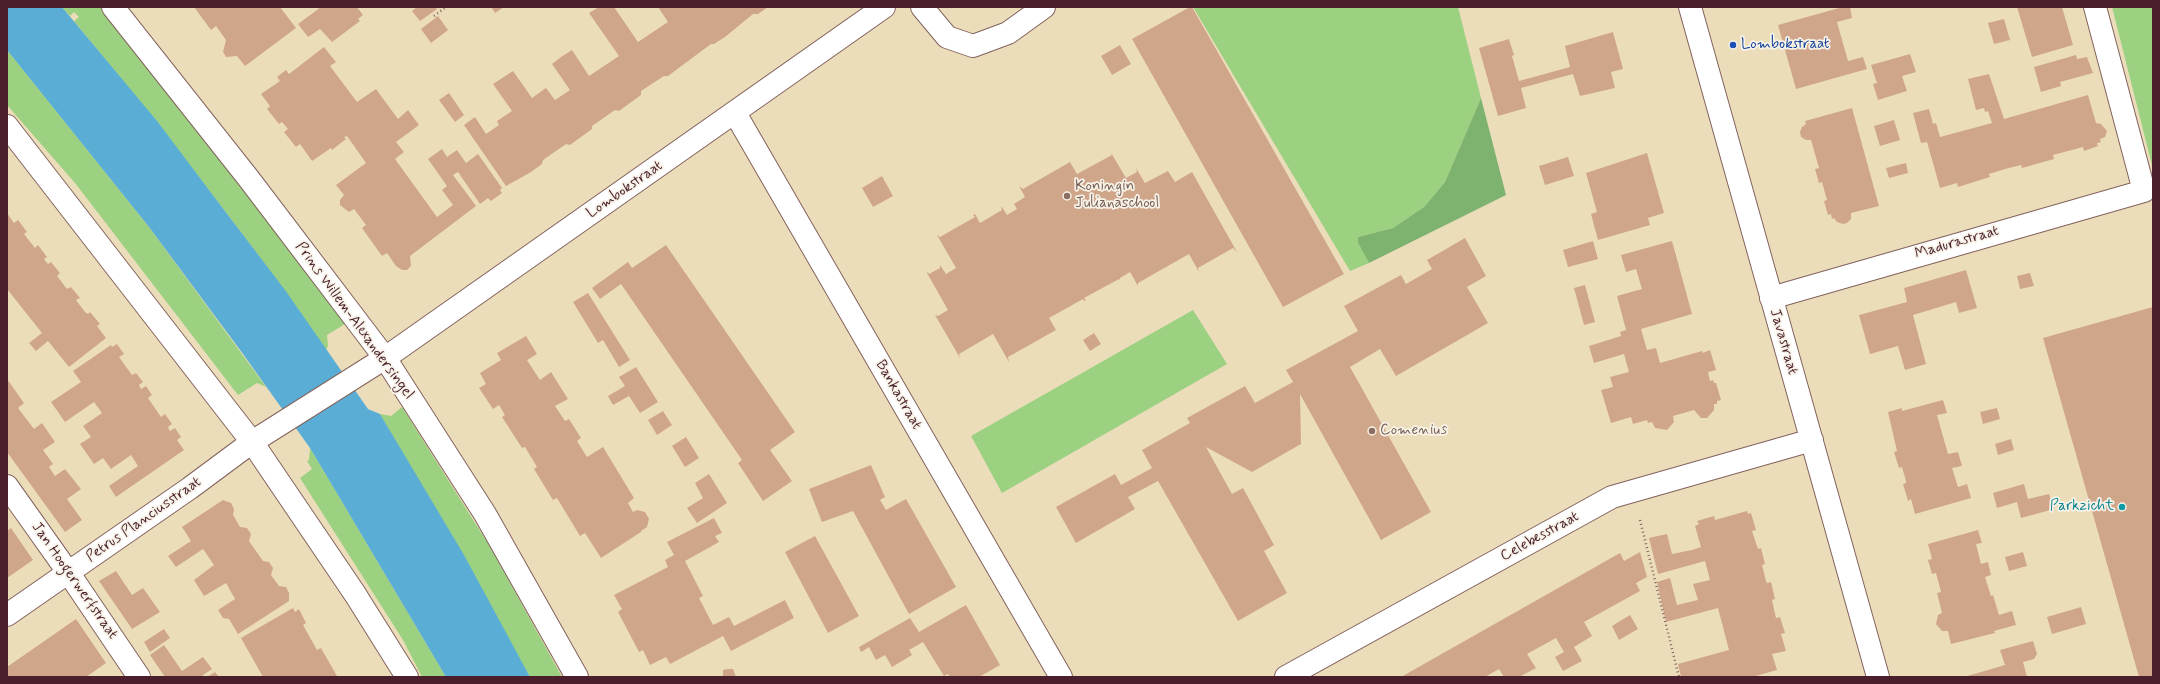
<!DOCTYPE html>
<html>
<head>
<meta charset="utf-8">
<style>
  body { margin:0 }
  #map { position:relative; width:2160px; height:684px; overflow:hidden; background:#ecddba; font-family:Mynerve,sans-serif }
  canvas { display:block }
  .frame { position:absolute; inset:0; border:8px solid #4a1f2b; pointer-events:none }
</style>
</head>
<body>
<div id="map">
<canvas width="2160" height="684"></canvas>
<div class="frame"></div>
</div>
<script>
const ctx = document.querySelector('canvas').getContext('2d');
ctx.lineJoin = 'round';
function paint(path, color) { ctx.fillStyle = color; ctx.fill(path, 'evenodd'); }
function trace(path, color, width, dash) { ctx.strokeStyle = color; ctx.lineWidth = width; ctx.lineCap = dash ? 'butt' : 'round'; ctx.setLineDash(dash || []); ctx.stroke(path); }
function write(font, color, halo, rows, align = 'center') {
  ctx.font = font + ' Mynerve,sans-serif'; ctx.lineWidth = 3.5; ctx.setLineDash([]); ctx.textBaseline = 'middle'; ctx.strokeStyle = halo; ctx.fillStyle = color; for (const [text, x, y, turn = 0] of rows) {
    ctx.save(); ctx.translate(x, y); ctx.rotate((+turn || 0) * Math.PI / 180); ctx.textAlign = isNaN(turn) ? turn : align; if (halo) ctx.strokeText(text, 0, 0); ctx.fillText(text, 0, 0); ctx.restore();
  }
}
paint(new Path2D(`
  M62,7h39l84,105 160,212 -18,11 1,11 -2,4c-79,-114 -164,-222 -252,-329l5,-4 -5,-5 -4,4z
  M1193,7h265l23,91 -36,84 -21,25 -31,21 -35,9v6l11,20 -19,8z
  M2112,7h41v162z
  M7,50l142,177 117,160 -9,-4 -19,12 -163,-212 -68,-78z
  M1193,310l34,54 -225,129 -31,-57z
  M402,407l87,138 73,132h-32l-150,-263 11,2z
  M310,448l136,229h-24l-19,-37 -103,-162 12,-9 -5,-8 2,-1z`), '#9cd181');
paint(new Path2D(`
  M1481,98l25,97 -137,68 -11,-20v-6l35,-9 31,-21 21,-25z`), '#7db36f');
paint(new Path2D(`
  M7,7h55l95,114 58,77 70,92 83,119 12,5 84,141 66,122h-84l-136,-229 -67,-94 -94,-127 -142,-177z`), '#5aaed5');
paint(new Path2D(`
  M194,7h86l16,21 -51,38 -8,-10 -11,1 -3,-5 3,-12 -10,-14 -5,4z
  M321,7h36l6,8 -5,4 2,2 -28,21 -12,-13 -12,8 -10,-13z
  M417,7h18l2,2 -17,12 -8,-10z
  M491,7h13l-9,6z
  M599,7h15l24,35 30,-20 -10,-15h110l-10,7h-5l-28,23 -11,7h-3l-43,32h-4l-23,15v4l-22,16 -4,-1 -23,16v3l-22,16 -4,-1 -23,16 -1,4 -11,8 -25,14 -42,-61 11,-8 11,17 13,-9 -2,-4 15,-10 -19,-27 20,-13 19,27 14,-10 9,12 15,-10 -18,-26 9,-7 11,-7 17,26 30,-20 -30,-43z
  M1190,7h2l152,267 -61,33 -151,-268z
  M1843,7h7l2,11 -15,4 11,39 15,-4 4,12 -71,20 -18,-64z
  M2017,7h45l11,38 -41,12z
  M438,16l10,14 -17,13 -10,-14z
  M2004,19l6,21 -16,4 -6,-21z
  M1613,32l10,37 -12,3 4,16 -35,8 -7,-22 -52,14 5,20 -28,8 -19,-68 30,-9 5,16 -2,1 7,25 51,-14 -5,-21z
  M1120,45l11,19 -19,11 -11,-19z
  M324,47l12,15 -6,4 27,36 19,-13 22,30 10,-9 11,15 -23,17 8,10 -9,7 42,58 16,-12 -11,-15 5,-4 -19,-27 14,-10 5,8 10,-7 9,13 12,-9 24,34 -2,2 2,3 -11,8 -3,-3 -8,6 -22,-32 -5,3 23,31 -66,50 1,10 -4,4h-5l-6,-4 -9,-13 -5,3 -20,-28 4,-3 -12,-16 -5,3 -9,-7v-5l4,-5 -8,-10 30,-22 -19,-27 -3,1 2,2 -14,11 -1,-2 -19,13 -12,-17 -4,3 -12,-15 4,-3 -6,-7 -3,2 -12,-15 3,-3 -9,-12 19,-13 -3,-4 9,-7 3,4z
  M1910,54l6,18 -14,4 5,15 -29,9 -5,-16 4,-1 -6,-18z
  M2076,55l1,4 10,-2 6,16 -33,9 1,4 -20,6 -7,-25z
  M1989,74l15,45 84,-24 8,28 5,1 6,7 -2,6 -5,2 1,3 -4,1 1,3 -14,5 -1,-4 -30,8 1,4 -32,9 -1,-3 -16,4 -16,5 1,3 -32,10 -1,-4 -17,5 -13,-46 -6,1 -8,-30 16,-4 4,15 3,-1 4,14 52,-14 -4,-12 -3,1 -1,-4 -8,2 -8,-31z
  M449,93l15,22 -9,7 -16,-22z
  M1852,108l27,98 -28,7v6l-4,4 -4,1 -6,-2 -3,-4 -2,1 -1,-5 -3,1 -4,-14 3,-1 -5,-18 -3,1 -4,-14 4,-1 -8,-28h-5l-5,-3 -1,-5 2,-5 4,-3 -1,-3z
  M1894,120l6,20 -20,6 -6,-20z
  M1110,151l16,27 11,-6 -1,-4 9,15 23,-12 7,11 17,-10 45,80 -4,-4 -35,20 1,4 -10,-18 -51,29v3l-8,-14 -10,6v2l-1,-1 -35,19 2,2 -2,1 -1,-2 -34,19 7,12 -48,27 1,5 -16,-28 -34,20 1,4 -25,-43 3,1 10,-6 -21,-37 1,-1 1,2 11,-6v-3l6,9 10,-6 -19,-33 3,2 35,-20 -2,-2 2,-1 5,9 22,-13 -1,-2 1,-1 5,8 10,-6 -3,-5 11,-7 -6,-11 4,3 47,-27 7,12 35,-19z
  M1647,153l17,60 -16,5 2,7 -52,15 -7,-26 6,-2 -11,-39z
  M1568,157l6,19 -29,9 -6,-19z
  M1906,163l2,10 -19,5 -3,-10z
  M882,176l11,20 -20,11 -11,-19z
  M7,213l7,10 4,-3 9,12 -3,2 11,14 3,-3 9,12 -3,2 4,5 3,-2 9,11 -3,3 10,13 4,-2 9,11 -4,2 9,12 3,2 2,-2 10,12 -3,2 9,12 -37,29 -21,-26 -12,10 -7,-8 13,-10 -35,-44z
  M1465,238l21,38 -19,11 21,36 -92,53 -16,-27 -30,18 81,145 -50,28 -81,-146 1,50 -49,28 -46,-25 26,47 11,-6 31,57 -10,6 23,42 -49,28 -80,-140 -30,16 7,12 -59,34 -20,-36 59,-33 6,11 31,-17 -10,-18 48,-27 -3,-5 58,-32 10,17 38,-21 -7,-12 72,-39 -14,-25 57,-31 5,9 26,-15 -5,-9z
  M1593,241l5,18 -30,8 -5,-17z
  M1672,241l20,73 -51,15 6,21 9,-2 4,15 42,-12 1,2 7,-3 6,20 -8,2 2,9 3,-1 1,3h2l5,17 -4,1v3h-3v6l-7,8h-6l-7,-8 -21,6 1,6 -7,8 -12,-2 -3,-6 -4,1 -1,-3 -14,4 -2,-7 -20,6 -10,-33 12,-3 -3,-10 19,-5 -5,-18 -30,9 -5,-17 32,-10 -1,-4 6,-2 -9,-34 25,-7 -6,-20 -10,3 -5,-17z
  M666,245l129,187 -25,18 22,31 -29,20 -25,-38 4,-3 -121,-176 -21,15 -8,-11 36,-26 4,6z
  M1966,270l11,38 -18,5 -3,-11 -43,13 13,49 -21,6 -7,-24 -28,8 -11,-39 48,-13 -3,-14z
  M2030,273l4,13 -14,3 -3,-13z
  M1585,285l10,37 -11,3 -10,-37z
  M588,293l42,67 -11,7 -16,-27 -5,3 -25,-41z
  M2153,307v370h-14l-96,-339z
  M1094,333l7,11 -11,7 -7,-11z
  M526,336l11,18 -10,6 13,20 11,-8 17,27 -13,7 10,15 4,-2 12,19 -4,3 10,16 16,-10 31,51 -6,5 5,9 4,-2 8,2 4,7 -2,8 -6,4v1l-40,26 -16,-25 -5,3 -23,-38 -4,2 -19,-31 3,-2 -12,-20 -3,1 -20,-31 3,-2 -6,-10 -6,4 -14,-21 7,-4 -6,-11 21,-13 -4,-7z
  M117,344l7,10 -5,3 13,18 4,-2 7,9 -4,3 2,4 5,-3 6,9 -4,3 13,19 4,-3 7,10 -4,3 2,4 5,-3 6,9 -4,3 7,10 -68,47 -7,-11 29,-20 -7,-11 -20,14 -8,-11 -9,6 -14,-20 11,-7 -8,-11 19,-13 -8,-11 -29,20 -14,-20 30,-20 -8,-11 38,-26 1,2z
  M636,367l22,35 -18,11 -11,-17 -16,9 -5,-9 17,-10 -6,-9z
  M7,379l17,24 -6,5 16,21 8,-6 13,19 -12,8 10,14 -4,3 6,9 10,-7 16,20 -14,10 15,21 -17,12 -58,-80z
  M1943,400l4,13 -10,2 11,39 10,-2 4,14 -10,2 6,19 9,-3 4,14 -56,16 -4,-15 -3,2 -5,-17 3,-1v-2l-4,-14 -3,1 -5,-16 3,-1 -9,-39 14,-4v3z
  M1997,408l3,11 -17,5 -3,-12z
  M663,411l9,14 -15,10 -9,-15z
  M686,437l13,21 -14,9 -13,-21z
  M2011,439l3,11 -16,5 -3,-11z
  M871,465l14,32 -5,3 6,10 20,-11 50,88 -47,27 -56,-103 -31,11 -13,-33z
  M709,474l18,29 -30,20 -10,-15 16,-10 -8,-15z
  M2024,484l4,15 21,-5 5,15 -33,9 -4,-16 -20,6 -4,-15z
  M223,500l8,3 3,6 -1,6 7,12 7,1 4,6 -2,7 14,20 6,1 4,6 -2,7 8,11 7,1 3,6v8l-51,33 -9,-15 -6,-1 -5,-8 17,-11 -9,-16 -22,13 -10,-16 20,-15 -11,-16 -27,18 -8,-11 23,-15 -9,-14z
  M1747,511l1,3 3,-1 5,17 -4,1 6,18 3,-1 4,16 -3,1 4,16 1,2 4,-1 4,17 -3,1 4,18 4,-1 5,16 -4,1 5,17 -14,3 5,16 -25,7h-71l-3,-13 51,-14 -11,-42 -52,14 -9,-40 13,-4 7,27 21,-5 -5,-16 17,-4 -5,-19 -47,13 -9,-36 18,-4 5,20 20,-4 9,-3 -6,-21 4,-2 -2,-3 17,-5 1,4z
  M714,518l8,15 -7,3 4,6 -34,19 18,35 -4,2 14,27 16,-8 5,9 51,-26 9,18 -63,33 -8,-15 -53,28 -4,-7 -16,8 -7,-15 -4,2 -21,-40 4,-3 -8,-14 54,-28 -3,-7 9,-5 -7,-13z
  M11,528l22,32 -26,18v-47z
  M1978,530l4,13 -6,1 5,20 7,-2 3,13 -6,2 6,19 2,-1 6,20 13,-4 4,14 -22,6 1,2 -44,11 -3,-13h-6l-6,-7 2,-9 4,-2 -5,-20 4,-1 -5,-19 -4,1 -4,-14 4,-1 -4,-15z
  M815,536l44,80 -31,17 -43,-81z
  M1640,552l7,25 -11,6 4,8 -56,31 8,14 -18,11 8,14 -19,10 -8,-14 9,-5 -8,-14 -29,16 9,14 -17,9h-15l-5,-8 -14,8h-84l219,-124 4,8z
  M2023,552l4,14 -18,5 -4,-14z
  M116,571l16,24 11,-7 17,24 -28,17 -33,-48z
  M966,605l34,60 -21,12h-29l-2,-3 -4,2 -21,-34 -14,8 3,5 -20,12 -7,-12 -9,5 -7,-13 -8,5 -2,-5 51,-29 9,14z
  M2081,607l5,17 -34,10 -5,-17z
  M293,608l2,4 4,-3 7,14 -3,2 14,25 4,-2 16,28 -74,1 -22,-39z
  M1630,615l8,14 -19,11 -7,-14z
  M76,619l30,44 -20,14h-79v-10z
  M164,629l6,9 -20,14 -6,-10z
  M2033,641l4,13 -3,5 -11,3 4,15h-63l41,-12 -5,-15z
  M164,645l18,26 21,-14 9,12 -9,6v2h-38l-15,-22z
  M728,669h5l3,8h-16l3,-1v-6z
  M215,672l4,5h-12z`), '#d0a68b');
const minor = new Path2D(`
  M113,7l136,172 136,179 100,156 92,163
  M922,7l25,30 26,9 35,-13 36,-26
  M1690,7l188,670
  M735,113l326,564
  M7,126l245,316 103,152 52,83
  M1771,298l373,-107 -49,-184
  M7,486l61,86 71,105
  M7,615l183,-127 62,-46 133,-84 499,-351
  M1286,677l326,-180 200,-57`);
trace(minor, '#83625d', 24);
trace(new Path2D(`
  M434,16l12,-9
  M1640,520l39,157`), '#83625d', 2.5, [1, 3]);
trace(minor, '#fff', 22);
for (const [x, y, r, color] of [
  [1733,45,4,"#1a4fb4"],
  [1067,196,4,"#8d6e63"],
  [1372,431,4,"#8d6e63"],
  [2122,507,4,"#0f9aa8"]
]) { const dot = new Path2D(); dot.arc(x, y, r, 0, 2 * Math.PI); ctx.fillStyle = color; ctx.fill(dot); trace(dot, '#f7f3e8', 1.5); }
write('15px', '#164399', '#f7f3e8', [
  ["Lombokstraat",1741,45]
], 'left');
write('15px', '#785e54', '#f7f3e8', [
  ["Koningin",1075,187],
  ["Julianaschool",1075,204],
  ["Comenius",1380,431]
], 'left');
write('15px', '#4a1f2b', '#f7f3e8', [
  ["Lombokstraat",625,190,-35],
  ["Madurastraat",1957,243,-16],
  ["Prins Willem-Alexandersingel",354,321,54],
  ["Javastraat",1783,342,74],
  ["Bankastraat",898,395,60],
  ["Petrus Planciusstraat",144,520,-35],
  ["Celebesstraat",1540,537,-29],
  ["Jan Hoogerwerfstraat",74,581,55]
]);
write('15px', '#0d838f', '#f7f3e8', [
  ["Parkzicht",2114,507]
], 'right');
</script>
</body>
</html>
